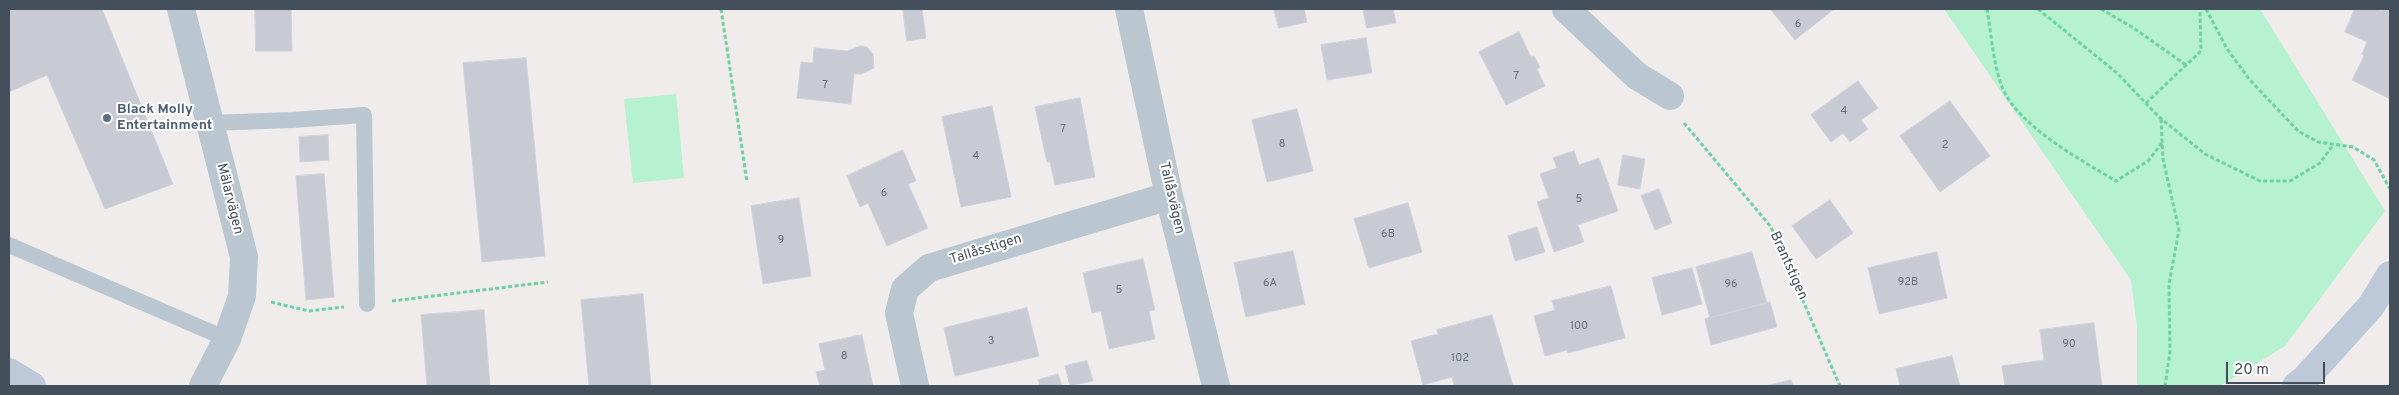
<!DOCTYPE html>
<html>
<head>
<meta charset="utf-8">
<style>
  body { margin:0 }
  #map { position:relative; width:2399px; height:395px; overflow:hidden; background:#f0ecec; font-family:Overpass,sans-serif }
  canvas { display:block }
  .frame { position:absolute; inset:0; border:10px solid #434f5b; pointer-events:none }
  .scale { position:absolute; left:2226px; top:362px; width:99px; height:22px; box-sizing:border-box; border:2px solid #434f5b; border-top:0; padding-left:6px; font-size:15px; line-height:18px; white-space:nowrap; color:#434f5b; -webkit-text-stroke:4px #fff; paint-order:stroke }
</style>
</head>
<body>
<div id="map">
<canvas width="2399" height="395"></canvas>
<div class="frame"></div>
<div class="scale">20 m</div>
</div>
<script>
const ctx = document.querySelector('canvas').getContext('2d');
ctx.lineJoin = 'round';
function paint(path, color) { ctx.fillStyle = color; ctx.fill(path, 'evenodd'); }
function trace(path, color, width, dash) { ctx.strokeStyle = color; ctx.lineWidth = width; ctx.lineCap = dash ? 'butt' : 'round'; ctx.setLineDash(dash || []); ctx.stroke(path); }
function write(font, color, halo, rows, align = 'center') {
  ctx.font = font + ' Overpass,sans-serif'; ctx.lineWidth = 4; ctx.setLineDash([]); ctx.textBaseline = 'middle'; ctx.strokeStyle = halo; ctx.fillStyle = color; for (const [text, x, y, turn = 0] of rows) {
    ctx.save(); ctx.translate(x, y); ctx.rotate((+turn || 0) * Math.PI / 180); ctx.textAlign = isNaN(turn) ? turn : align; if (halo) ctx.strokeText(text, 0, 0); ctx.fillText(text, 0, 0); ctx.restore();
  }
}
paint(new Path2D(`
  M1944,9h316l125,202 -100,135 -65,40h-83v-59l-6,-47z
  M676,94l8,84 -51,5 -9,-84z`), '#b6f2cf');
const building = new Path2D(`
  M9,9h93l71,175 -68,25 -58,-134 -38,17z
  M255,9h36l1,42h-36z
  M903,9h19l4,29 -19,3z
  M1274,9h30l3,13 -28,6z
  M1363,9h30l3,14 -29,5z
  M1773,9h61l-39,31 -24,-30z
  M2355,9h21l6,2 1,-2h7v90l-38,-19 12,-24 -2,-2 5,-12 -22,-10z
  M1519,32l12,25 3,-1 6,11 -3,2 8,17 -39,19 -27,-53z
  M1366,38l6,35 -45,7 -6,-35z
  M861,46l6,1 6,7 1,14 -13,6h-7l-3,30 -54,-6 4,-36 12,1 1,-15 33,3z
  M526,58l19,198 -63,6 -19,-199z
  M1858,81l20,27 -17,12 7,9 -18,13 -7,-9 -12,9 -20,-27z
  M1080,98l15,79 -40,8 -5,-23h-3l-12,-55z
  M1950,101l40,55 -50,36 -40,-56z
  M992,106l19,91 -50,10 -19,-90z
  M1297,109l16,62 -46,11 -15,-62z
  M328,135l1,25 -29,2 -1,-25z
  M903,150l13,31 -8,3 20,44 -41,18 -19,-43 -8,4 -13,-31z
  M1574,151l5,14 20,-7 19,53 -40,14 6,17 -30,10 -17,-50 12,-4 -9,-24 17,-6 -4,-10z
  M1623,155l22,4 -5,30 -22,-4z
  M324,174l10,123 -28,3 -10,-124z
  M1659,189l13,34 -17,7 -14,-34z
  M799,198l12,78 -48,8 -12,-78z
  M1830,200l23,33 -37,26 -24,-33z
  M1408,203l14,49 -53,16 -15,-49z
  M1537,227l8,25 -30,9 -7,-25z
  M1293,251l12,53 -59,13 -12,-54z
  M1752,252l15,51 -57,15 -14,-51z
  M1937,252l10,46 -68,16 -11,-46z
  M1143,259l12,51 -6,1 6,28 -46,10 -8,-38 -9,2 -9,-40z
  M1692,268l10,36 -40,11 -10,-37z
  M1611,286l14,52 -57,15 -1,-3 -22,6 -11,-40 21,-6 -3,-9z
  M643,294l8,92h-62l-8,-86z
  M1770,302l7,25 -66,18 -6,-26z
  M1027,308l12,48 -84,20 -11,-48z
  M484,310l6,76h-63l-6,-71z
  M1492,315l21,71h-59l-2,-9 -29,8 -12,-44 27,-7 -1,-4z
  M2094,323l8,63h-97l-3,-20 42,-6 -4,-30z
  M862,335l11,51h-53l-4,-14 9,-2 -6,-26z
  M1952,356l8,30h-60l-4,-17z
  M1087,361l6,20 -23,5 -5,-20z
  M1058,374l4,12h-22l-2,-6z
  M1791,380l2,6h-27z`);
paint(building, '#c8cbd3');
trace(building, '#d0d2d9', 1);
trace(new Path2D(`
  M721,9l26,173
  M1987,9c4,24 6,52 14,75 13,40 80,76 115,97l32,-20 14,-18
  M2038,9l79,64 42,44 46,37 55,27h30l30,-18 13,-18
  M2101,9l31,18 54,38
  M2206,9l21,40 23,31 48,51 20,11 35,5 21,13 16,29
  M2146,103l55,-52 -1,-42
  M2161,119l2,40 16,71 -10,54 1,68 -5,34
  M1684,123l87,104 69,159
  M392,301l156,-19
  M271,302l38,9 35,-4`), '#6cd2a2', 3, [4, 2.5]);
trace(new Path2D(`
  M210,123l82,-3 72,-5 3,189
  M9,245l218,94`), '#bbc7d0', 16);
trace(new Path2D(`
  M181,9l63,248 -2,39 -15,43 -24,47
  M1129,9l40,187 47,190
  M1566,9l71,67 33,20
  M915,386l-16,-73 6,-24 24,-21 240,-72`), '#bbc7d0', 28);
trace(new Path2D(`
  M9,372l23,14
  M2296,386l9,-7 66,-73 19,-31`), '#bdc9d8', 28);
for (const [x, y, r, color] of [
  [107,118,5,"#5c6f8a"]
]) { const dot = new Path2D(); dot.arc(x, y, r, 0, 2 * Math.PI); ctx.fillStyle = color; ctx.fill(dot); trace(dot, '#fff', 2); }
write('11px', '#646e79', null, [
  ["6",1798,25],
  ["7",1516,77],
  ["7",825,86],
  ["4",1844,112],
  ["7",1063,130],
  ["8",1282,145],
  ["2",1945,146],
  ["4",976,157],
  ["6",884,194],
  ["5",1579,200],
  ["6B",1388,235],
  ["9",781,241],
  ["92B",1908,283],
  ["6A",1270,284],
  ["96",1731,285],
  ["5",1119,291],
  ["100",1579,327],
  ["3",991,342],
  ["90",2069,345],
  ["8",844,357],
  ["102",1460,359]
]);
write('bold 14px', '#4e5e75', '#fff', [
  ["Black Molly",117,110],
  ["Entertainment",117,126]
], 'left');
write('14px', '#434f5b', '#fff', [
  ["Tallåsvägen",1171,198,77],
  ["Mälarvägen",229,199,76],
  ["Tallåsstigen",986,250,-17],
  ["Brantstigen",1788,266,66]
]);
</script>
</body>
</html>
